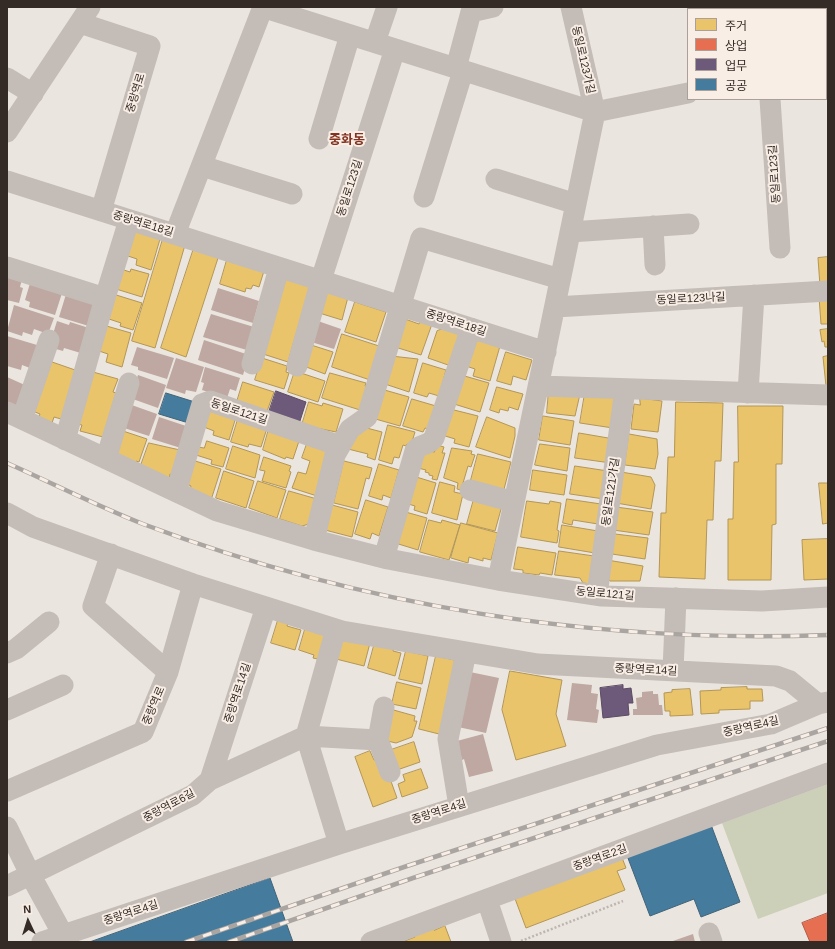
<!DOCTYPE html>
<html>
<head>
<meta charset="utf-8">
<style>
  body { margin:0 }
  #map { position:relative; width:835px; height:949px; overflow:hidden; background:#ebe5df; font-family:Helvetica,"Noto Sans KR",sans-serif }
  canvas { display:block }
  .frame { position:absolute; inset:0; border:8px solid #342a26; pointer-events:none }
  .legend { position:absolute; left:687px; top:8px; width:140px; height:92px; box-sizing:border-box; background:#f9eee5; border:1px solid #aaa099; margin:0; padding:5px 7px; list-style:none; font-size:12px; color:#342a26 }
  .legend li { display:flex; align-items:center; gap:8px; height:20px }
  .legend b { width:20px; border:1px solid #aaa099 }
  .north { position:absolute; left:8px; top:901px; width:40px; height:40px; -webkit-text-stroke:3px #f9eee5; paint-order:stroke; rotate:356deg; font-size:11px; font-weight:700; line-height:16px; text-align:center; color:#342a26 }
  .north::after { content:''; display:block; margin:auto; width:14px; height:18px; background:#342a26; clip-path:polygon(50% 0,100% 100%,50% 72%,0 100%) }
</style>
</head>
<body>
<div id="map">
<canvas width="835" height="949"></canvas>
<div class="frame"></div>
<ul class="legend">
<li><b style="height:11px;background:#e9c46a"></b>주거</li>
<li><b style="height:11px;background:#e76f51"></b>상업</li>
<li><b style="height:11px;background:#6d597a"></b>업무</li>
<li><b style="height:11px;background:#457b9d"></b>공공</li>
</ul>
<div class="north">N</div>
</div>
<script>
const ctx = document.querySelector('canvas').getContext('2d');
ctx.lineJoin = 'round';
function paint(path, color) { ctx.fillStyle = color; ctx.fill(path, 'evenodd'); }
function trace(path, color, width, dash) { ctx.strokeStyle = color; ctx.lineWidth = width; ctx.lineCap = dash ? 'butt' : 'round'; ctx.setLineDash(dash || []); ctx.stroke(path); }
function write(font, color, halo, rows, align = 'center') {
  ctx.font = font + ' Helvetica,"Noto Sans KR",sans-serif'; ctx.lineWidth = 4; ctx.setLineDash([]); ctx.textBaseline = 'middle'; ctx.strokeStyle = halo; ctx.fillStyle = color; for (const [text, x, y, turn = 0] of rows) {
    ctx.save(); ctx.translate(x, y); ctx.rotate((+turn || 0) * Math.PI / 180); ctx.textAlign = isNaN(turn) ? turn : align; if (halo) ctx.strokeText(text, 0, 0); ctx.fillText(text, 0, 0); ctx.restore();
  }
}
paint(new Path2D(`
  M828,784v109l-70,26 -36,-96z`), '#cdd0b8');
const homes = new Path2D(`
  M133,231l27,8 -9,31 -15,-5 1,-6 -12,-4z
  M163,239l22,6 -30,103 -23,-7z
  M194,248l25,7 -33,102 -25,-9z
  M828,257v28l-8,1 -2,-28z
  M227,260l37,11 -5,16 -6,-2 -2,4 -5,-1 -1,4 -25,-8z
  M121,269l9,3 1,-3 18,5 -7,23 -26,-8z
  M283,278l27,8 -22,76 -28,-9z
  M322,288l26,9 -6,23 -26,-8z
  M113,294l29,9 -9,27 -13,-4 1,-3 -15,-5z
  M828,296v28h-7l-2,-27z
  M355,302l31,10 -10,30 -31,-10z
  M405,319l14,5 2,-4 11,4 -11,31 -26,-8z
  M103,325l28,8 -9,34 -16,-5 2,-8 -12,-4z
  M445,328l13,3 3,6 -10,29 -23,-8 9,-27z
  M828,329v18h-3l-1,-6 -2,1 -2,-12z
  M342,334l37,12 -9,34 -38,-13z
  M475,338l25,8 -10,35 -17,-5 2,-7 -9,-3z
  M308,344l25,8 -8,22 -24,-9z
  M506,352l26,8 -6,20 -13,-4 -2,9 -14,-4z
  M391,356l27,3 -9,33 -27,-9z
  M828,356v29l-2,1 -3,-29z
  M262,358l25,8 -1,6 3,1 -5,16 -29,-9z
  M52,362l26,9 -17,48 -7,-2 -2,6 -14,-4 2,-5 -5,-2z
  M423,363l23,7 -7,26 -10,-3 -2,4 -13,-4z
  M295,371l30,10 -7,21 -30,-10z
  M93,372l25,7 -5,13 3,1 -13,44 -23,-6 2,-6 -5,-1z
  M330,373l36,10 -1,3 2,1 -7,23 -38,-12z
  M461,375l28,8 -9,29 -26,-8z
  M243,382l31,10 -8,22 -30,-9z
  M497,387l26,7 -5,16 -9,-3 -1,4 -8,-2 -1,4 -9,-3z
  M381,389l28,8 -9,29 -28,-8z
  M549,390l31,4 -5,22 -28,-3z
  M585,393h33l-5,35 -33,-5z
  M640,398l22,3 -4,31 -27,-3 3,-25 6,1z
  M412,399l24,7 -8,23 -3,-1 -2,4 -20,-6z
  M309,402l13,4 1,-3 20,6 -7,23 -34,-7z
  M676,402l47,1 -2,58h-6l-2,59h-6l-2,59 -46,-2 2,-64h5l2,-56h6z
  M738,406h45l-1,58h-6v60l-4,1 -1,55h-43v-61h5l1,-57h4z
  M209,409l27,8 -7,23 -16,-5 1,-4 -10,-4z
  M450,409l28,7 -9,31 -15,-4 1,-4 -13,-4z
  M239,416l29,9 -7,22 -12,-3 -1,3 -17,-5z
  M543,416l31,5 -4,24 -31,-5z
  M487,417l28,11v8l-5,22 -34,-11z
  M270,425l31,10 -8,24 -7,-2 -1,2 -22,-9z
  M388,425l27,7 -4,13 -4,-1 -1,2 -3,-1 -4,13 -5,-1 -2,7 -13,-4z
  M359,426l23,6 -7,28 -8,-3 1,-3 -20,-5z
  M117,429l30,10 -8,23 -3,-1 -1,4 -27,-9z
  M579,433l35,6 -3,24 -36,-5z
  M629,434l28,5 1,15 -3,15 -30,-4z
  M207,441l22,7 -6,19 -12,-3 1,-4 -16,-5 2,-8 6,1z
  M308,441l25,7 -16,48 -25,-8 6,-16 8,2 4,-13 -8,-3z
  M149,443l31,7 -7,25 -3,-1 -1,5 -29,-11z
  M540,444l30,4 -3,23 -32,-6z
  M437,445l7,2 -2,6h3l-8,27 -5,-1 1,-3 -4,-1v-2l-4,-1 1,-2 -8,-2 5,-19 11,3z
  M233,446l27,9 -5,23 -29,-9z
  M452,448l20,3 -1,3 4,1 -4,12 -3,-1 -7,24 -4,-1 1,-6 -14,-5z
  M478,454l33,8 -9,35 -31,-17z
  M264,457l27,9 -2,5 2,1 -5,16 -24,-7 3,-10 -5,-1z
  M192,460l29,9 -10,31 -22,-7 2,-7 -6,-3z
  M344,461l28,7 -3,11 -3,-1 -8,31 -24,-6z
  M379,464l20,6 -8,28 -8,-3 -1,5 -13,-4z
  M575,466l33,5 -4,28 -34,-5z
  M533,470l34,5 -3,20 -34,-5z
  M224,471l30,10 -8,27 -30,-10z
  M621,472l30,5 4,8 -4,24 -35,-6z
  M413,476l23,7 -9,31 -13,-4 1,-4 -10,-3z
  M258,481l28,9 -9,28 -28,-10z
  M440,482l15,4 -1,6 9,2 -6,26 -25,-7z
  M819,483h9v40l-5,1z
  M289,491l28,8 -8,25 -7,2 -22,-7z
  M474,499l29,3 -8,29 -28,-7z
  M567,499l34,5 -3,20 -25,-4 -1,5 -9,-2z
  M366,500l22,7 -9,29 -7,-3 -2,6 -15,-5z
  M527,501l22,3 1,-3 11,2 -4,27 2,1 -2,12 -36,-6z
  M332,505l26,7 -6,25 -27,-7z
  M616,507l37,5 -4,23 -36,-5z
  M402,511l25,7 -9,32 -26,-8z
  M429,520l12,3 1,-3 18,5 -11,35 -29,-8z
  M461,523l37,10 -7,27 -8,-2v3l-14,-4 -1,6 -17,-5z
  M562,525l36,6 -3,22 -36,-6z
  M615,534l33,4 -3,21 -33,-5z
  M828,539v40l-24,1 -2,-40z
  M518,547l38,6 -4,22 -12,-2 -1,2 -16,-2v-3l-9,-1z
  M559,551l35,5 -3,28 -8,-1 -3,-5 -25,-3z
  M607,560l36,6 -3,15h-30l-5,-6z
  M279,617l10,3 -2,6 14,4 -6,20 -24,-7z
  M306,626l27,8 -11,26 -9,-2 1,-3 -15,-5z
  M342,636l28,7 -6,23 -28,-7z
  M375,642l19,5 -1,4 8,2 -6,23 -27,-8z
  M406,651l22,5 -6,28 -23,-5z
  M436,656l23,5 -16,74 -24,-6z
  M510,671l52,9 -6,34 10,32 -50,14 -14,-50z
  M397,682l24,6 -5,21 -24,-5z
  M747,687v2h15l1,12h-13v8l-31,1v3l-18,1 -1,-23 21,-1v-2z
  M690,689l3,26 -23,1v-5h-5l-1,-18 8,-1v-2z
  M390,709l25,7 -1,5h3l-5,16 -16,6 -13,-3z
  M414,742l6,20 -23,8 -6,-20z
  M370,751l4,9 6,-1 8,14 9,25 -24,9 -18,-50z
  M421,769l7,19 -26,9 -4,-13 7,-3 -2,-6z
  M621,855l5,13 -9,3 8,19 -99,38 -12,-32z
  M445,926l6,16h-49l13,-5 -1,-2 19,-7 1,2z`);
paint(homes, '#e9c46a');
trace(homes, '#b39656', 1);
const shops = new Path2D(`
  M828,913v29h-18l-8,-19z`);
paint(shops, '#e76f51');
trace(shops, '#b15a44', 1);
const offices = new Path2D(`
  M276,391l30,11 -7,22 -31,-9z
  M623,685v4l8,-1 2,15h-5l1,12 -26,3 -3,-30z`);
paint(offices, '#6d597a');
trace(offices, '#5c4b61', 1);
const public = new Path2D(`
  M166,393l32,10 -6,21 -33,-10z
  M710,822l30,80 -39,15 -7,-18 -44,17 -24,-63z
  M270,878l23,64h-203z`);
paint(public, '#457b9d');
trace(public, '#406379', 1);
paint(new Path2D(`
  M7,270l16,5 -3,12 3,1 -4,15 -12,-3z
  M31,280l32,10 -8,25 -26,-8 1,-5 -5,-2z
  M218,288l41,13 -6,22 -42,-13z
  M67,291l33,11 -8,25 -33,-10z
  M14,305l40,13 -6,16 -14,-5 -2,6 -9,-3 -1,4 -15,-5z
  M211,314l43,13 -4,24 -47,-14z
  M315,320l26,9 -7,20 -26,-8z
  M57,321l12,4 1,-3 22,7 -8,25 -20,-6 -1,3 -14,-4z
  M7,336l30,9 -7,23 -8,-3 -1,5 -14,-4z
  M204,340l45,15 -6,20 -45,-15z
  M137,347l37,11 -7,21 -29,-9v-3l-7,-2z
  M176,358l28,9 -8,25 -10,-2 -1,4 -19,-6z
  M205,367l35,11 -4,13 -6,-2 -3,9 -25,-8 2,-7 -3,-1z
  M138,375l28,10 -8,23 -28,-10z
  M7,377l20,9 -10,25 -10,-5z
  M126,403l31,11 -8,22 -31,-10z
  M159,417l33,11 -8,21 -32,-10z
  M470,672l29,6 -13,55 -28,-6z
  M572,683l20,2 -1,8 7,1 -2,15 3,1 -2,13 -30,-3z
  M653,691v3h5l1,11h3l1,10h-30v-6h4l-1,-11 6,-1v-5z
  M483,734l10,37 -24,6 -5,-18 -2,1 -5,-19z
  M693,934l2,8h-25z`), '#bea8a1');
trace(new Path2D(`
  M521,941l102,-40`), '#bdb5b0', 2.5, [2, 2]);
trace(new Path2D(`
  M262,7l333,105 93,-19
  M778,7v2
  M80,23l70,23 -49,165
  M375,42l12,-35
  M826,63h2
  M456,68l15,-56 22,-5
  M7,78l26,16
  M770,99l10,149
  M7,132l83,-125
  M319,139l31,-104
  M202,166l90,28
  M496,179l80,25
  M7,181l539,171
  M424,197l39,-126
  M653,226l2,39
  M570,232l119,-8
  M175,234l88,-227
  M7,267l98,31
  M555,307l273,-16
  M252,364l27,-96
  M297,366l24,-86 74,-231
  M539,386l289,9
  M748,393l6,-98
  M7,412l210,99 97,29 74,19 110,21 104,16 160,5 66,-4
  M22,419l27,-79
  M65,440l40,-142 24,-78
  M106,459l23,-76
  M470,490l44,12
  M176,492l26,-88 8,-3 130,45
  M7,513l26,14 160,57 149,47 196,33 238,12 14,5 28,23
  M314,540l21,-85 15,-26 17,-12 54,-179 139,41
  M111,554l-18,52 75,66
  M384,558l31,-107c4,-8 13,-4 19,-13l37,-110
  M498,580l97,-468 -24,-105
  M597,595l28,-206
  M336,629l-30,107 33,108
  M7,653l9,-4 33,-27
  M673,671l3,-73
  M384,707l-6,33 12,32
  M7,710l56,-25
  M210,780l56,-173
  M7,791l136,-59 25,-60 25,-88
  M459,806l-11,-67 18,-87
  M7,827l24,49 36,66
  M7,886l186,-91 17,-15 96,-44 72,4
  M487,900l14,42
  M709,933l3,9
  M42,942l297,-98 318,-99 114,-21 47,-20 10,-2
  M371,942l457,-169`), '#c4bcb7', 21);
const rail = new Path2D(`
  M7,463c45,20 90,43 136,61 218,82 452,120 685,111
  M186,942l221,-76 421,-138
  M229,942l184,-64 415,-137`);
trace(rail, '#aba5a2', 4.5);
trace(rail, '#f9eee5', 3, [9]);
write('11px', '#342a26', '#f9eee5', [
  ["동일로123가길",583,60,77],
  ["중랑역로",136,93,-73],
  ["동일로123길",775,174,-94],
  ["동일로123길",350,188,-72],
  ["중랑역로18길",143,224,17],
  ["동일로123나길",691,299,-3],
  ["중랑역로18길",456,323,18],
  ["동일로121길",239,412,18],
  ["동일로121가길",611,492,-82],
  ["동일로121길",605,594,5],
  ["중랑역로14길",646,670,3],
  ["중랑역로14길",238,693,-72],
  ["중랑역로",154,706,-67],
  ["중랑역로4길",751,727,-13],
  ["중랑역로6길",169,806,-28],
  ["중랑역로4길",439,812,-18],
  ["중랑역로2길",600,858,-20],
  ["중랑역로4길",131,913,-18]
]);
write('bold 13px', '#823221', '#f9eee5', [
  ["중화동",347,140]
]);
</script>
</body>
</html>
